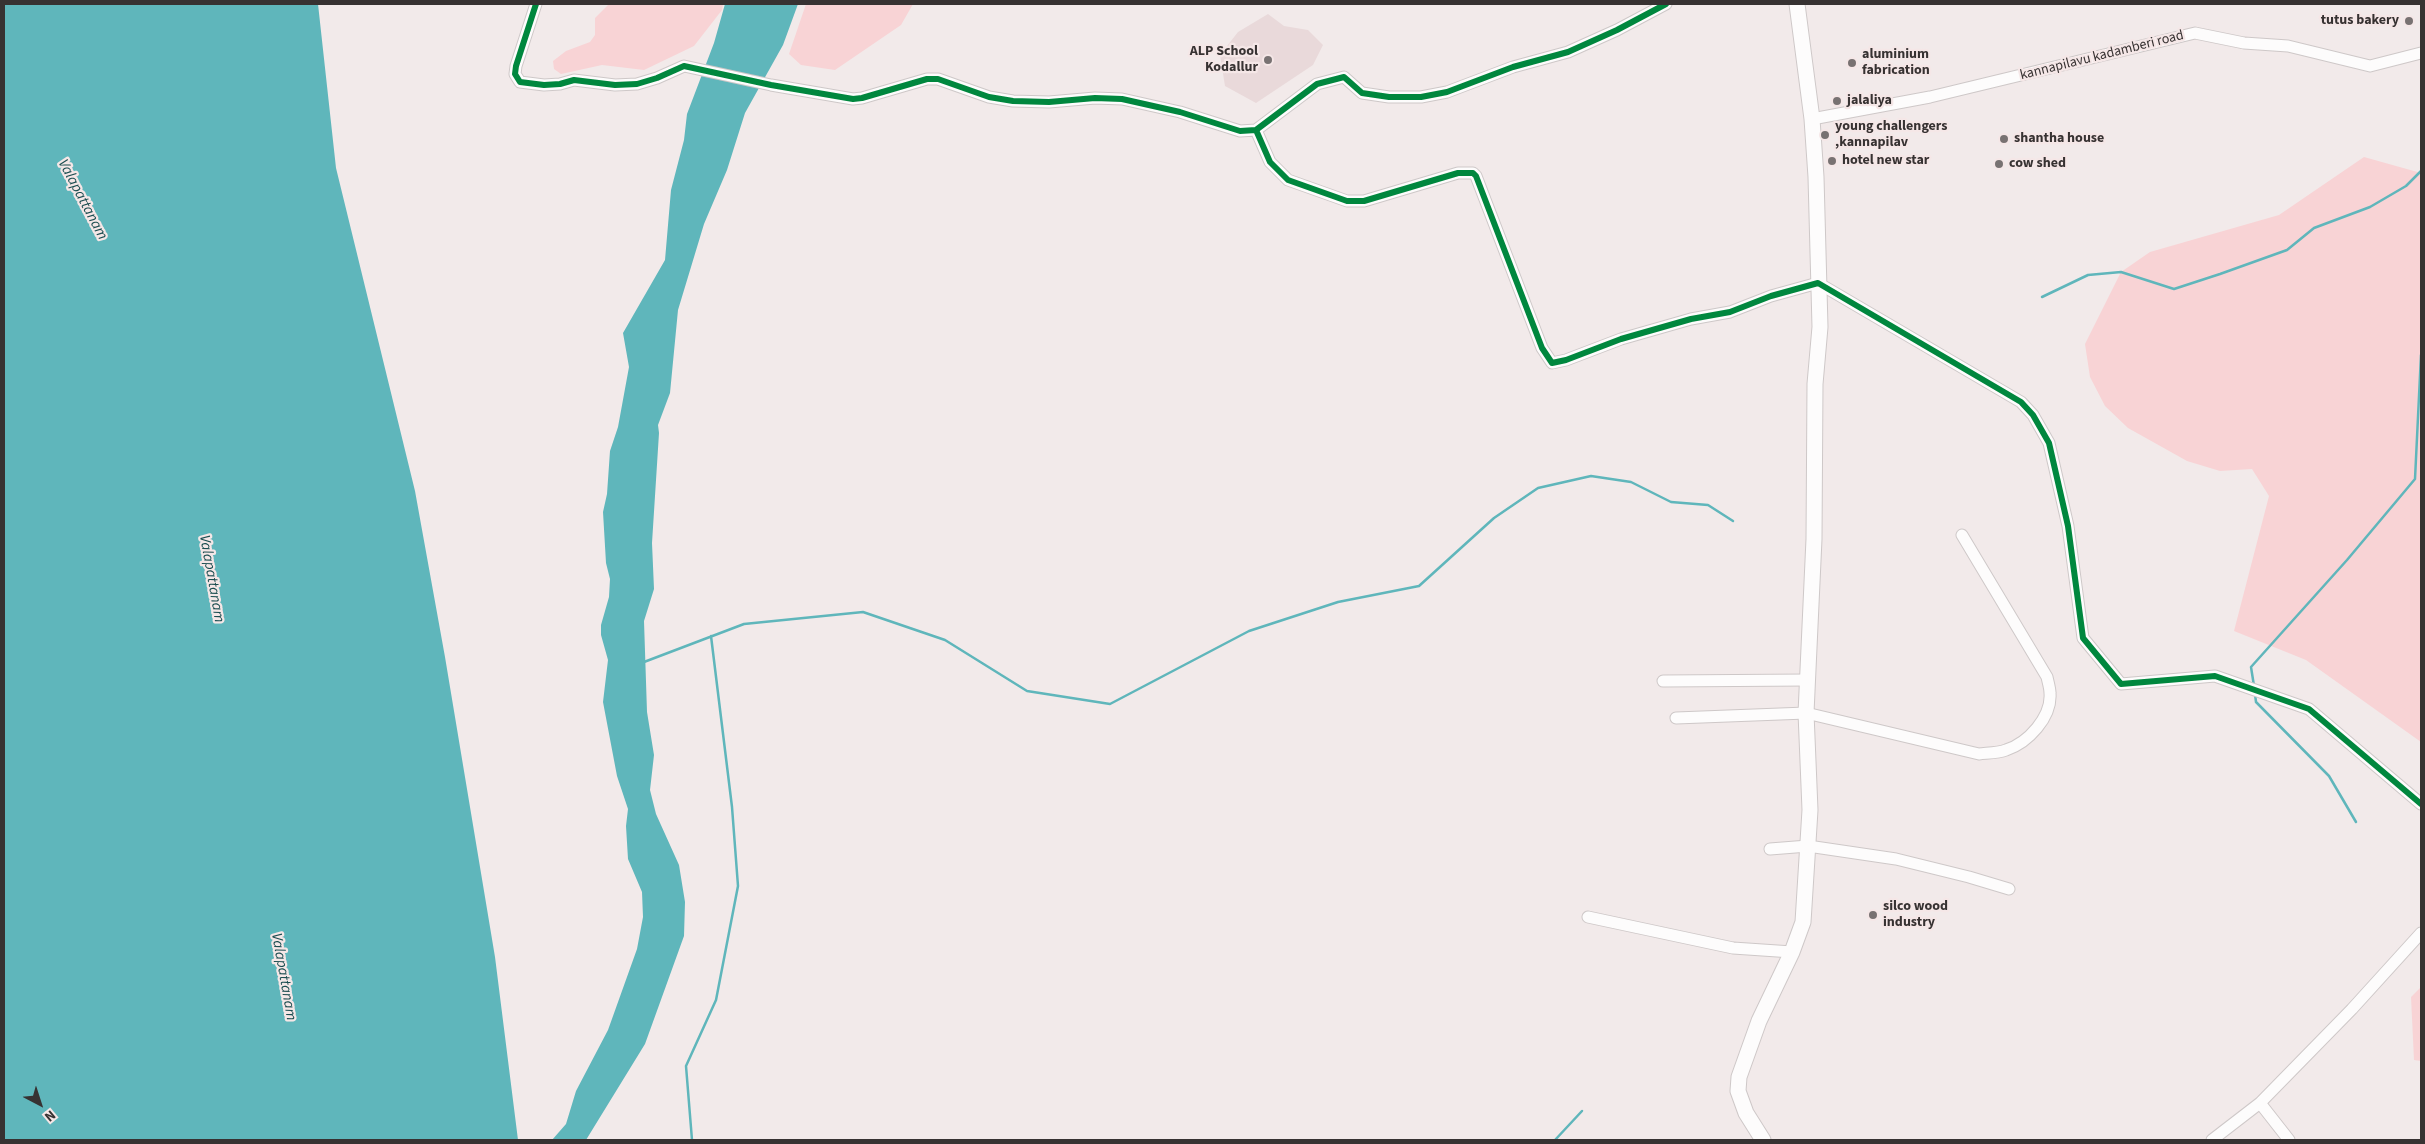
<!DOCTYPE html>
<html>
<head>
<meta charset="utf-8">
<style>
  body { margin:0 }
  #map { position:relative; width:2425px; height:1144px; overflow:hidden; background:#f2eaea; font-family:"Source Sans 3",sans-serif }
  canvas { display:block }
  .frame { position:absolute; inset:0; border:5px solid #373232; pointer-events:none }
  .north { position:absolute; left:15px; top:1079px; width:50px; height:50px; -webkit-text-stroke:4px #f5e7e7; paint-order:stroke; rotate:140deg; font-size:14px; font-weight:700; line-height:20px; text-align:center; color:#373232 }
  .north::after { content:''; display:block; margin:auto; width:18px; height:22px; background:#373232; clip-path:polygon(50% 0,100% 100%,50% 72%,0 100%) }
</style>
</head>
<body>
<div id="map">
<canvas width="2425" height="1144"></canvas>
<div class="frame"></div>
<div class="north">N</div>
</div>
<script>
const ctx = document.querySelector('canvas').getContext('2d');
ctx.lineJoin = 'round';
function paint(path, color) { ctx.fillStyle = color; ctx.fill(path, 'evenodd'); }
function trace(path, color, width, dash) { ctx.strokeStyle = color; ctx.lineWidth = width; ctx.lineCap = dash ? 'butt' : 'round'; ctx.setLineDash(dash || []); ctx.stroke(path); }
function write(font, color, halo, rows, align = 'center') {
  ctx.font = font + ' "Source Sans 3",sans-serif'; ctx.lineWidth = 4.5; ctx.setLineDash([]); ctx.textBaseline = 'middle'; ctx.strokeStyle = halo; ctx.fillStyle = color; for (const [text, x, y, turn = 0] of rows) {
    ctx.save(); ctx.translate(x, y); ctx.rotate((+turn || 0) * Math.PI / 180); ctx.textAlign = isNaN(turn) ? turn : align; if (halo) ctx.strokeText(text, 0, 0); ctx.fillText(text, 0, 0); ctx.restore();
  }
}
paint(new Path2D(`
  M1268,14l16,12 24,4 15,15 -10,20 -57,38 -31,-17 -5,-31 18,-23z`), '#e9d9da');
paint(new Path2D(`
  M609,4h114l-1,6 -28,36 -50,24 -42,-5 -41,9 -7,-5 -1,-8 13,-10 24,-9 5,-7v-17z
  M806,4h107l-12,21 -66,45 -34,-5 -12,-11z
  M2364,157l57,16v569l-115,-82 -72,-29 35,-135 -17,-27 -32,2 -33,-10 -59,-33 -23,-22 -15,-29 -5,-33 36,-72 29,-20 129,-37z
  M2421,987v74l-7,-1 -3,-63z`), '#f8d3d5');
paint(new Path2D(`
  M4,4h314l18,164 79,323 30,166 50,300 23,183h-514z
  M725,4h73l-15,41 -38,68 -18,57 -23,54 -26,86 -8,83 -12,32 1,8 -7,110 2,46 -10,32 3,91 7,43 -4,35 6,24 23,51 6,37 -1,34 -39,108 -59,96h-34l14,-16 10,-33 32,-61 29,-81 6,-32 -1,-25 -14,-33 -2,-33 2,-17 -11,-33 -14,-74 5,-42 -7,-25v-10l8,-28 1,-18 -4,-16 -3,-51 4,-18 3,-43 8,-24 11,-60 -6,-34 42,-73 6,-70 13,-50 3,-26 27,-71z`), '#5fb6bb');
trace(new Path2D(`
  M2042,297l46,-22 33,-3 53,17 46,-15 67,-24 27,-22 56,-21 36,-21 15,-15
  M644,662l100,-38 119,-12 82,28 82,51 83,13 139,-73 89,-29 81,-16 75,-68 44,-30 53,-12 40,6 40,20 37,3 25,16
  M2254,686l-3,-19 96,-107 68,-81 6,-124
  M2255,694l1,8 73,74 27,46
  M692,1140l-6,-74 30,-66 22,-114 -6,-79 -21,-171
  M1555,1140l27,-29`), '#5fb6bb', 2.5);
const minor = new Path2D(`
  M536,4l-20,62 -1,8 5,8 24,3 16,-1 14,-4 41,5 22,-1 20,-6 27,-12 87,19 82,14 9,-1 65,-19h11l51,18 24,4 36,1 46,-4 27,1 58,13 60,19 16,-1 61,-46 27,-7 18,16 27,4h32l26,-5 66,-25 55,-15 49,-22 49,-26
  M1812,119l118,-22 265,-64 49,10 44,3 82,20 51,-13
  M1256,130l14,32 18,18 59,21h17l94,-28h15l3,3 66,172 10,15 14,-3 55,-21 70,-20 39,-7 41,-16 47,-13 203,119 12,13 16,28 19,83 15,112 38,46 94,-8 94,33 112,95
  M1663,681l145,-1
  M1676,718l130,-5 173,41c8,-1 19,-1 27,-4 22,-7 46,-33 44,-57 0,-5 -2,-11 -3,-16l-85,-142
  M1770,849l38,-3 88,13 73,18 40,12
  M1588,917l145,31 59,4
  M2260,1103l29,37
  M2212,1140l48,-37 92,-94 69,-76`);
const major = new Path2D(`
  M1763,1140l-17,-27 -8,-22 1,-14 20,-56 33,-69 11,-30 7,-112 -4,-97 8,-174 1,-155 5,-57 -4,-150 -4,-58 -15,-115`);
trace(minor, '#cec8c8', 13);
trace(major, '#cec8c8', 17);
trace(minor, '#fdfcfc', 11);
trace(major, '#fdfcfc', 15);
trace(new Path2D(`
  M536,4l-20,62 -1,8 5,8 24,3 16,-1 14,-4 41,5 22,-1 20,-6 27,-12 87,19 82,14 9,-1 65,-19h11l51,18 24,4 36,1 46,-4 27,1 58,13 60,19 16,-1 61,-46 27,-7 18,16 27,4h32l26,-5 66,-25 55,-15 49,-22 49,-26
  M1256,130l14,32 18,18 59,21h17l94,-28h15l3,3 66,172 10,15 14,-3 55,-21 70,-20 39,-7 41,-16 47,-13 203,119 12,13 16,28 19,83 15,112 38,46 94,-8 94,33 112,95`), '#00873e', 6);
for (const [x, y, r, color] of [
  [2409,21,5,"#787272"],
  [1268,60,5,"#787272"],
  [1852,63,5,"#787272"],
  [1837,101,5,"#787272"],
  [1825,135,5,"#787272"],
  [2004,139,5,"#787272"],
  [1832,161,5,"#787272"],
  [1999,164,5,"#787272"],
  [1873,915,5,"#787272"]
]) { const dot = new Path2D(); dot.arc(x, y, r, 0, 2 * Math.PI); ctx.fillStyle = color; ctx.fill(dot); trace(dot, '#f5e7e7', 2); }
write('bold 14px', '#373232', '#f5e7e7', [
  ["tutus bakery",2399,21,"right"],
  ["ALP School",1258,52,"right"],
  ["Kodallur",1258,68,"right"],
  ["aluminium",1862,55],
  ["fabrication",1862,71],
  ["jalaliya",1847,101],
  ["young challengers",1835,127],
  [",kannapilav",1835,143],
  ["shantha house",2014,139],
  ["hotel new star",1842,161],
  ["cow shed",2009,164],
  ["silco wood",1883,907],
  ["industry",1883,923]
], 'left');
write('14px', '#373232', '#f5e7e7', [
  ["kannapilavu kadamberi road",2102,56,-14]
]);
write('italic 15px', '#1b4d50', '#f5e7e7', [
  ["Valapattanam",82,200,62],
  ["Valapattanam",211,579,80],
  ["Valapattanam",283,977,80]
]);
</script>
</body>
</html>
